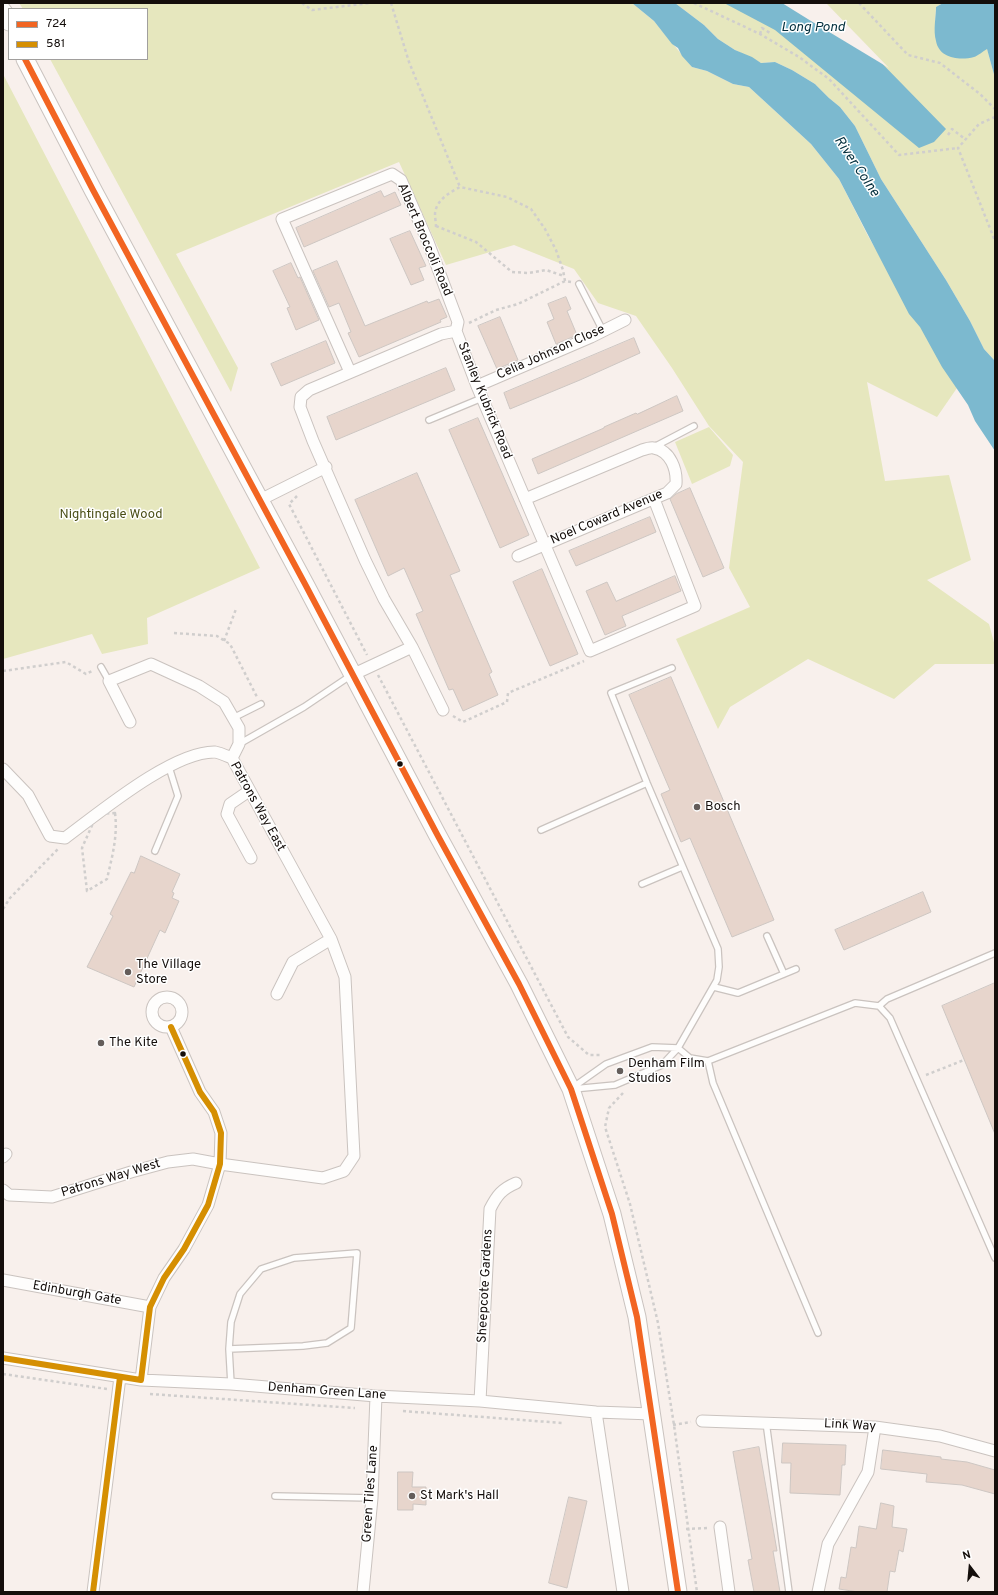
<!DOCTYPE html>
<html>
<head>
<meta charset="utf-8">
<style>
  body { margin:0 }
  #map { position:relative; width:998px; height:1595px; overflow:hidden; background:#f8f0ec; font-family:Overpass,sans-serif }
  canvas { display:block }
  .frame { position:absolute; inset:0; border:4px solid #140e0b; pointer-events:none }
  .legend { position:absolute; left:8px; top:8px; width:140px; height:52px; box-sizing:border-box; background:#fff; border:1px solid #a19f9d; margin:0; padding:5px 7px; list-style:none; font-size:12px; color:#140e0b }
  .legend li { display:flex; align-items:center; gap:8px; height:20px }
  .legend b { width:20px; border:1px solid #a19f9d }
  .north { position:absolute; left:950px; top:1547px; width:40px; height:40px; -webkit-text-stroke:3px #fff; paint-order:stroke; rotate:344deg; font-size:11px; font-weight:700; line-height:16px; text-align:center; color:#140e0b }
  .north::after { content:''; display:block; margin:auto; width:14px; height:18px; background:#140e0b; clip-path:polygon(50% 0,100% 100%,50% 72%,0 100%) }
</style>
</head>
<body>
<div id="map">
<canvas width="998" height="1595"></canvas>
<div class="frame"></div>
<ul class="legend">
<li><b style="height:5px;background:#f26522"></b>724</li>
<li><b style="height:5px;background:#d58f02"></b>581</li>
</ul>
<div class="north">N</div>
</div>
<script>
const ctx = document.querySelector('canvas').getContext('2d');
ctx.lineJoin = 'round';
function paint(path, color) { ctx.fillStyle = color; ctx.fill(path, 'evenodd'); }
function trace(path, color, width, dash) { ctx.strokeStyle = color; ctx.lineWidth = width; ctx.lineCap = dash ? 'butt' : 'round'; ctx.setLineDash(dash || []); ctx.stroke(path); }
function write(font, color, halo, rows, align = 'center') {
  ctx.font = font + ' Overpass,sans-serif'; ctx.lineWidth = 3; ctx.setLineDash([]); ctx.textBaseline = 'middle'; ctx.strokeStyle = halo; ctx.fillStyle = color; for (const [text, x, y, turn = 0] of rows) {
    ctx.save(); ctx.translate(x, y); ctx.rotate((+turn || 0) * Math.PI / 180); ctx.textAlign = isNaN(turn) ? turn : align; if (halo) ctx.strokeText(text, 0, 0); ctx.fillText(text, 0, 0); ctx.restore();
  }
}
paint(new Path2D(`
  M19,3h613l22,18 38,46 15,4 26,13 16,3 62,57 28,35 29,57 89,152 -20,29 -70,-35 18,99 64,-6 22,85 -44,20 62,44 6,22v18h-60l-41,35 -86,-40 -78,48 -12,22 -42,-90 74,-32 -21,-39 14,-106 -34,-36 -37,-58 -36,-52 -38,-13 -24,-34 -60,-24 -68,20 -47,-103 -223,92 62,114 -7,24 -181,-333h97v-50h-124z
  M675,3h268l-7,4 -1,20 52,22 8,29v283l-11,-12 -14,-28 -24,-41 -65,-101 -26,-53 -15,-19 -11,-9 -14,-14 -23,-14 -17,-8 -14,1 -26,-13 -17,-11 -14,-14z
  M3,74l257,494 -113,50 1,26 -46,10 -10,-20 -89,25z
  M709,427l24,28 -3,11 -38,18 -17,-42z`), '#e6e7be');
paint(new Path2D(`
  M632,3h43l29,22 14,14 17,11 17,7 9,6 14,-1 17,8 23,14 14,14 11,9 15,19 26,53 65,101 24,41 14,28 11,12v90l-20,-30 -7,-16 -26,-38 -22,-40 -11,-13 -70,-135 -28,-35 -62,-57 -16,-3 -26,-13 -15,-4 -10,-11 -4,-8 -6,-4 -18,-23z
  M724,3h99l123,126 -12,13 -15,6 -144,-118z
  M943,3h52v75l-8,-29c-4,2 -9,7 -13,8 -15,4 -35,1 -38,-16 -3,-11 0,-24 0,-34z`), '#7cb9cf');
paint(new Path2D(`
  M782,3h44l63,65 -78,-47z`), '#f8f0ec');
const building = new Path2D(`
  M381,191l3,6 11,-5 6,13 -97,42 -8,-19z
  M410,231l16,35 -7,2 5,12 -13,5 -21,-46z
  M337,261l28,65 62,-25 1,2 11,-4 8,18 -7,3 1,2 -82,35 -11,-24 3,-1 -12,-29 -10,4 -16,-36z
  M291,263l7,15 2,-1 19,43 -23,10 -9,-22 3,-1 -17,-36z
  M566,297l5,12 -4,2 10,24 -21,9 -9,-22 7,-3 -6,-15z
  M500,317l18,43 -21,9 -19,-43z
  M634,338l6,15 -60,27 -70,29 -6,-16z
  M326,341l9,22 -54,23 -10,-22z
  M446,368l9,22 -119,50 -9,-23z
  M677,396l6,15 -145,63 -6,-15 72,-31v-1l32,-14 1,1z
  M478,418l51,117 -29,13 -51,-118z
  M417,473l43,98 -10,4 42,97 -3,2 9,21 -35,16 -10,-22 -4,1 -33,-76 7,-3 -19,-43 -16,8 -33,-76z
  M690,488l34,80 -21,9 -33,-78 6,-5z
  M650,517l6,15 -80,34 -7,-15z
  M542,569l36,85 -28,12 -37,-84z
  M675,576l6,15 -59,25 4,10 -21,9 -19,-44 21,-9 9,19z
  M671,677l103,243 -42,17 -42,-99 -9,4 -20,-48 9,-4 -41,-95z
  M141,856l39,18 -8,18 2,1 -2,5 7,3 -14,32 -5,-3 -26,57 -47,-20 26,-51 -3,-2 21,-42 3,1z
  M923,892l8,20 -87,38 -9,-20z
  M995,983v151l-53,-128z
  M783,1443l63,2 -1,20h-3l-2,30 -50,-2 1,-30h-9z
  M759,1447l18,104h-4l7,41h-26l-6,-32 4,-1 -19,-107z
  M883,1450l58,7v2l26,3 28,8v24l-33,-9 -36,-3 1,-8 -46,-5z
  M398,1472h15l-1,15h14v18l-13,-1v6h-15z
  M569,1497l18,4 -20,87 -18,-5z
  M881,1503l13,3 -2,21 15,2 -4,23 -4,-2 -4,22 -5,-1 -3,21h-29l-19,-3 2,-12 5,1 5,-31 5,1 3,-22 17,3z`);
paint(building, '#e7d5cc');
trace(building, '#cdc6c2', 1);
const service = new Path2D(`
  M579,284l24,47
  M429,420l53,-22
  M654,447l40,-21
  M101,667l8,14
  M233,718l28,-14
  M239,744l65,-37 46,-31
  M541,830l106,-47
  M155,851l23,-55 -9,-29
  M642,884l40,-17
  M767,936l17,38
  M714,987l24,6 58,-24
  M879,1006l8,-7 108,-46
  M708,1061l5,22 105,250
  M572,1088l34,-24 46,-17 26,1 12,10 18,3 147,-58 24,3 11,12 105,240
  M573,1089l42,-4 47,-20 16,-17 39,-68 2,-13 -1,-18 -71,-166 -36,-90 61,-25
  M229,1349l74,-3 24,-3 24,-15 6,-75 -63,5 -33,11 -21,25 -9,28 -2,27 2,35
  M766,1422l23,170
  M275,1496l97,2`);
const minor = new Path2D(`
  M350,372l-68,-153 110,-45 9,6 27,62 30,80 -2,9
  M477,386l114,-49 34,-17
  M260,500l66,-33
  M518,556l149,-63 9,-9c1,-14 -5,-33 -22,-36 -3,-1 -9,1 -12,2l-117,49
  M352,675l60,-28
  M443,710l-31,-63 -28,-48 -19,-39 -52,-119 -13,-34 1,-10 8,-7 132,-56 15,-3 21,55 113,265 105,-45 -41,-107
  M130,722l-21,-41 42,-17 48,22 25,16 15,26v16l-7,14
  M3,769l25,26 22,41 15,2c34,-25 108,-87 150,-86 5,1 12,4 17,6l99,181 14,38 9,179 -10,15 -21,7 -103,-14 -27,-5 -25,3 -37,10 -79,25 -43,-2 -6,-5
  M249,791l-19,13 -3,10 24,44
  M277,994l16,-32 38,-23
  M152 1012a15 15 0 1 1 30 0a15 15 0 1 1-30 0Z
  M3,1157l3,-3
  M3,1280l147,27
  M3,1358l138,22 90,4 145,12 104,5 116,11 56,2
  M141,1380l9,-73 14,-29 20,-29 24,-44 12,-41 1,-31 -7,-21 -14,-20 -29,-65
  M480,1401l10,-192c7,-14 12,-20 26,-26
  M596,1412l27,180
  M702,1421l173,6 65,9 55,15
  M720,1527l9,65
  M93,1592l27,-215
  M363,1592l9,-94 4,-102
  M818,1592l10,-48 40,-72 7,-45`);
const primary = new Path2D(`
  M3,11l6,11
  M25,59l68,131 212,394 133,252 81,148 52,105 41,125 25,103 41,275`);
trace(service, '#cac3bf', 8);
trace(minor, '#cac3bf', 13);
trace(primary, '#cac3bf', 19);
trace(new Path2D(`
  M302,3l10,7 58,-7
  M391,3l18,59 51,125
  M694,3l66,31 39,23 30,22 70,76 59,-7
  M859,3l49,52 32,8 40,31 15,15
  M760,34l2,-6 8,5
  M995,117l-16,7 -21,24 37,93
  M948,135l4,-6 13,10
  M436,226l40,16 36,30 17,1 17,-3 18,6
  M436,227c0,-4 -1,-9 -1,-13 1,-14 14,-21 25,-27l47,10 24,12 14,20 11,21 7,20 2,11 6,1
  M469,323l27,-13 22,-6 47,-23
  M297,496l-8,8 78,151
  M174,633l43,3 13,8 27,53
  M224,641l12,-32
  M3,671l63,-9 20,12 8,-4
  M378,675l190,362 21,18h12
  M453,716l10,6 44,-20 1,-9 76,-32
  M115,813c3,23 -3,44 -8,66l-20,12 -5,-43 15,-34z
  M3,909l7,-11 48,-49
  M926,1075l38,-15
  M623,1093l-14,15 -4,19 25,77 28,119 16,102 23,167
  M3,1374l104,15
  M150,1394l205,14
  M403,1411l159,12
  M673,1425l18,-3
  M686,1529l23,-1`), '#d0cecd', 2.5, [3, 3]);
trace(service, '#fefdfc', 5.5);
trace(minor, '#fefdfc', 11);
trace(primary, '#fefdfc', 17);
trace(new Path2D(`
  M25,59l68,131 212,394 133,252 81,148 52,105 41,125 25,103 41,275`), '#f26522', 6);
trace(new Path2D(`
  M3,1358l138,22 9,-73 14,-29 20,-29 24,-44 12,-41 1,-31 -7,-21 -14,-20 -29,-65
  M93,1592l27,-215`), '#d58f02', 6);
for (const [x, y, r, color] of [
  [400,764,3.5,"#140e0b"],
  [697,807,4,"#645d5a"],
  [128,972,4,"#645d5a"],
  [101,1043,4,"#645d5a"],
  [183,1054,3.5,"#140e0b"],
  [620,1071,4,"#645d5a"],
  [412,1496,4,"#645d5a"]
]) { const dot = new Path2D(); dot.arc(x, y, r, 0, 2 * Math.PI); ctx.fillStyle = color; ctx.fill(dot); trace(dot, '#fff', 1.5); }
write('13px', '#140e0b', '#fff', [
  ["Albert Broccoli Road",424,240,67],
  ["Celia Johnson Close",551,353,-24],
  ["Stanley Kubrick Road",484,401,68],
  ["Noel Coward Avenue",607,518,-23],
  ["Patrons Way East",257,807,61],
  ["Patrons Way West",111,1179,-17],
  ["Sheepcote Gardens",486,1286,-87],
  ["Edinburgh Gate",77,1294,10],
  ["Denham Green Lane",327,1392,4],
  ["Link Way",850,1426,3],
  ["Green Tiles Lane",371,1494,-86]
]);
write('13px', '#4a4e16', '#fff', [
  ["Nightingale Wood",111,515]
]);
write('13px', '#140e0b', '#fff', [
  ["Bosch",705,807],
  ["The Village",136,965],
  ["Store",136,980],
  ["The Kite",109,1043],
  ["Denham Film",628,1064],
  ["Studios",628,1079],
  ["St Mark's Hall",420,1496]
], 'left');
write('italic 14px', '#022e3c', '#fff', [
  ["Long Pond",813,28],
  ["River Colne",856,167,56]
]);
</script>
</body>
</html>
